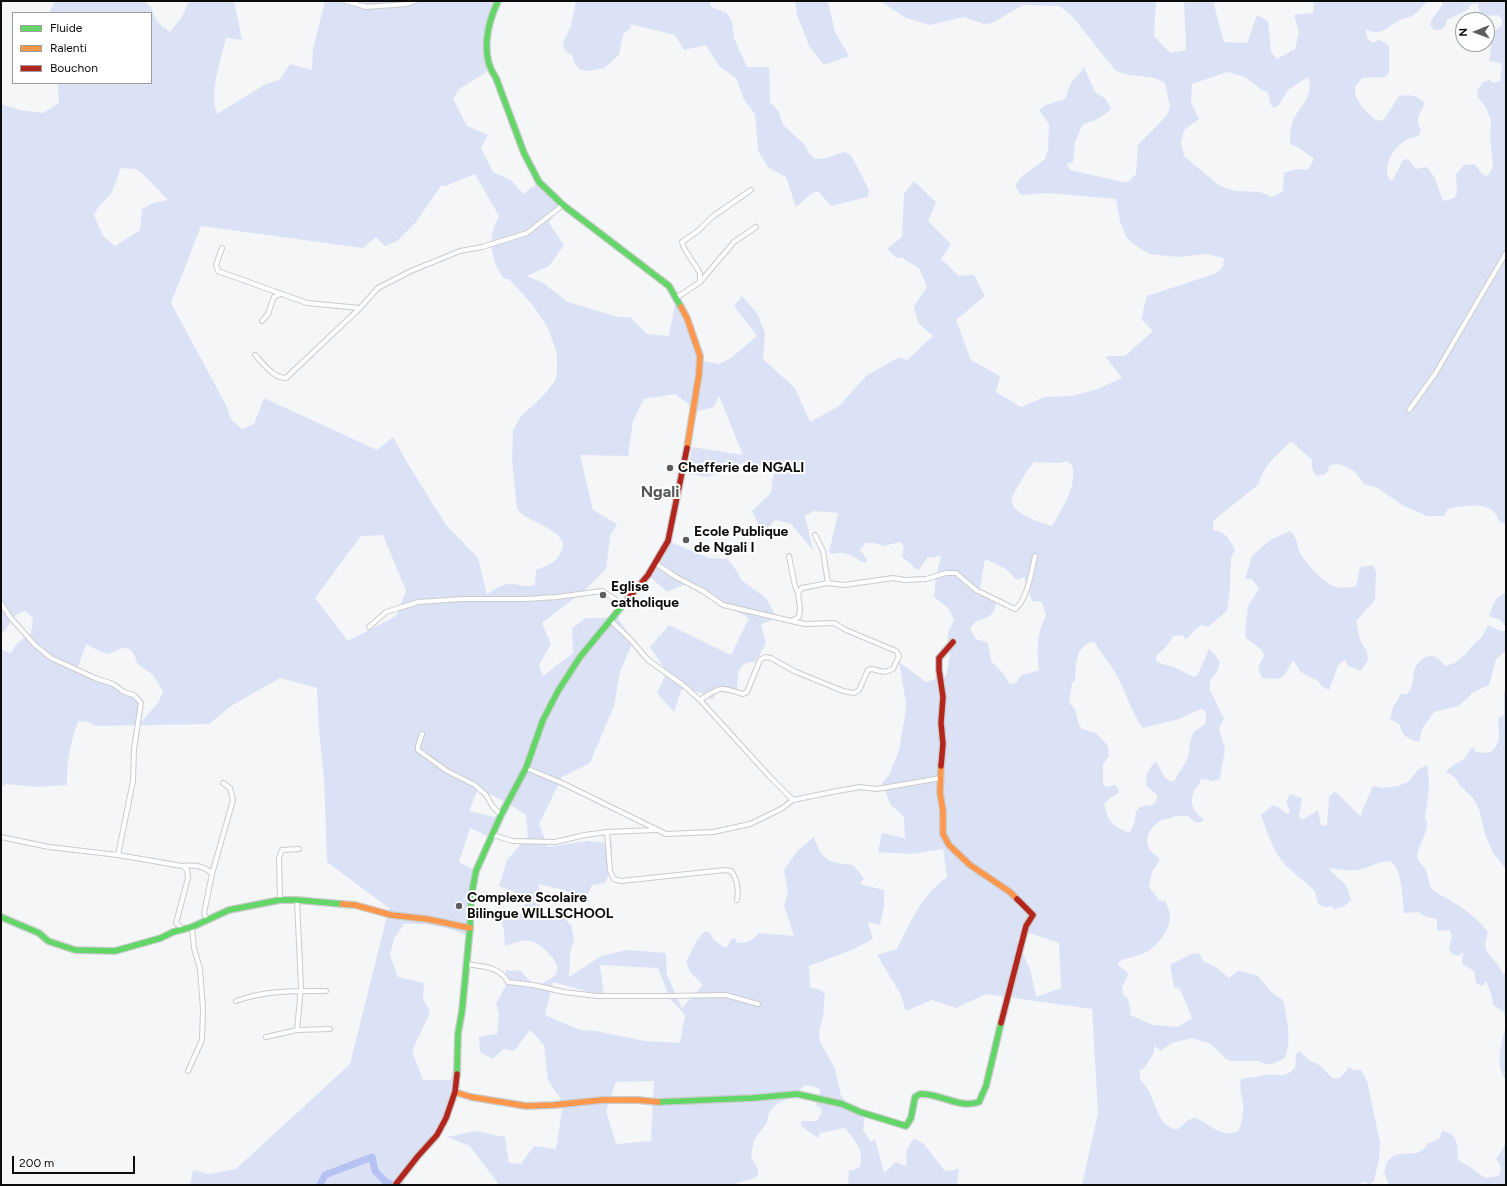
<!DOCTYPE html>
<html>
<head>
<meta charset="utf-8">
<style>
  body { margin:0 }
  #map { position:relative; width:1507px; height:1186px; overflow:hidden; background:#f5f6f8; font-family:Figtree,sans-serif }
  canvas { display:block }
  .frame { position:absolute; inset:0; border:2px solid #0c0c0d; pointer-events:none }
  .legend { position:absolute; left:12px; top:12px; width:140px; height:72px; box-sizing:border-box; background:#fff; border:1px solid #9e9e9e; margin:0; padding:5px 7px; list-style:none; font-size:12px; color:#0c0c0d }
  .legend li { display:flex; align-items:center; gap:8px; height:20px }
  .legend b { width:20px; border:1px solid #9e9e9e }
  .north { position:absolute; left:1455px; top:12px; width:40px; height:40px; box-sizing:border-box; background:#fff; border:1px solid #9e9e9e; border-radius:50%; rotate:269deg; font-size:11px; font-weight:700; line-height:16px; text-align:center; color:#0c0c0d }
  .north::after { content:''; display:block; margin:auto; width:14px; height:18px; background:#5e5e5f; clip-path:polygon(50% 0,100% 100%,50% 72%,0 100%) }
  .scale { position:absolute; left:12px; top:1156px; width:123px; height:18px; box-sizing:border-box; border:2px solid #0c0c0d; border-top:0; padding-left:5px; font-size:12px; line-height:14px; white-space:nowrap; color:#0c0c0d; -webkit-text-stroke:3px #fff; paint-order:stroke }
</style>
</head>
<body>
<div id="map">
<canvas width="1507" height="1186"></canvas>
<div class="frame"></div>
<ul class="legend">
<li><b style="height:5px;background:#63d668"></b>Fluide</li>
<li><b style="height:5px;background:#ff974d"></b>Ralenti</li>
<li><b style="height:5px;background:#b3261e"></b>Bouchon</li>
</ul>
<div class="north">N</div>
<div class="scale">200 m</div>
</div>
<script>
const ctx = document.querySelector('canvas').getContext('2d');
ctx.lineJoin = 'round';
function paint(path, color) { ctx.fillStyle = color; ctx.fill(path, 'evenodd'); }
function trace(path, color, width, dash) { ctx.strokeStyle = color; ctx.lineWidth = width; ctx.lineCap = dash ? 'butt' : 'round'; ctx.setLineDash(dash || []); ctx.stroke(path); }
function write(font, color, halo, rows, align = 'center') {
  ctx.font = font + ' Figtree,sans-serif'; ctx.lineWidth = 4; ctx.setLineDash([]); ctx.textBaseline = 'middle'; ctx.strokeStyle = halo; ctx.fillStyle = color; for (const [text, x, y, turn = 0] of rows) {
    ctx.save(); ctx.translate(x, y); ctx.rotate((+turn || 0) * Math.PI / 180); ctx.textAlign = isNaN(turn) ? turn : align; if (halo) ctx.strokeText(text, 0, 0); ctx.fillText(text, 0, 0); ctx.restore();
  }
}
paint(new Path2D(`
  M55,1h89l7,6 6,15 13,10 12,-15 7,-16h45l8,39 -16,-2c-5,22 -17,54 -9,76l47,-29 16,-6 10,-15 22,6 1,-21 12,-48h174l-13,39 4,30 -31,19 -6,10 14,27 21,9 -7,13 12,24 18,8 12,14 16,-12 24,23 -9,9 -5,9 15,22 -15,21 -22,10 16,7 25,19 50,15h12l17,17 22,2 7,-38 24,58v15l3,-10 16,3 12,-6 26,-22 -23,-30 8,-10 15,17 8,20 -2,26 32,29 15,34 29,-16 27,-30 33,-19 8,3 26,-24 -15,-13 -4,-17 13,-19 -8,-19 -17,-10h-5l-10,-9 15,-12 2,-43 10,-13 22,21 -8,19 23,23 -10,15 18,17 15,-1 11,21 -29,24 15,40 29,16 -4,16 25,15 23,-10 27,-1 24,-6 27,-12 -17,-22h20l28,-25 -12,-12 6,-23 70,-23 6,-7 1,-8 -18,-4 -28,3 -29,-3 -17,-11 -6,-6 -6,-16 -4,-22 -69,-6 -26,2 -6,-9 5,-8 25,-19 3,-9 1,-26 -10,-14 7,-5 19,-6 6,-16 12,-14v-4l12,27 11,7 5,11 -17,11 -11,3 -8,18 -2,20 -6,2 3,6 53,12h5l8,-8 2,-29 29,-30 3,-8 -5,-24c-15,-10 -34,-4 -50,-13l-43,-54 -13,-10 -36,-1 -31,18 -8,1 -20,-7 -34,8 -24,-7 -26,-17h276l-2,35 16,17 16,-3 -2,-49h29l11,41 23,1 10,-28 11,6 3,31 6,7 18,-10 4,-17 -5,-17 19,-2 1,-12h115c-7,4 -10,11 -17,15 -3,2 -8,2 -12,4 -13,6 -19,18 -34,9 0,7 1,11 8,14l5,-4 10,7v27l-4,4 -23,1c-3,4 -7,7 -7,12 -1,10 15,27 23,31l6,-2 15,-23c10,-2 20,-1 26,8 -6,10 -10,15 -4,26l-3,6c-4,1 -8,2 -12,4 -10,6 -19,18 -19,30 -1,4 2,8 5,11l11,-21 5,-1 8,10 11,-2 8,11 8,23 11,-3 3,-5 -1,-19 8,-9 11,-1 7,10 5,3 6,-10 -3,-30 1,-17 -6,-14 -7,-9 -1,-6 6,-9 6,-2 5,3 6,-2 2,-13 -2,-5 -11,-2 4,-29 9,-7v-6l-4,-4 -13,1 -6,-3 -1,-10 -8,2 -1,4 -22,11 -2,7 -5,3h-6l-4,-5c1,-10 12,-14 13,-24h4v2l9,-2h50v523l-7,-2c-5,-23 -34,-16 -51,-13l-4,7h-17l-25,-11 -24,-17 -14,-4 -10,-13 -15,-7 -9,1 -4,9 -10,2 -4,-8v-8l-21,-19c-12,12 -29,26 -32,43l-46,37v9c14,3 16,8 22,20l-4,8 -1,30 -3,23 -18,15 -3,1 -4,-2 -6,4 -9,10 -3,-1 -1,-3 -10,1 -7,11 -10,9 1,6 19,6 18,9 3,-1 12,-27 7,7 4,6 -3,10 -7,8v10l14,29 -5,9 6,21 -5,29c-5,5 -13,2 -19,0 -1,6 -5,9 -7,14 -5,11 0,22 10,27l-3,3 -5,1 -8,-7h-14c-4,4 -9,2 -14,5 -9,6 -16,16 -11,27 2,4 8,8 11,11l-8,13 -3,15 10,13 6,1c6,11 7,19 1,30 -7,13 -18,23 -33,26 -7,2 -9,1 -15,6l1,3 8,6 1,3 -6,13 1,7 5,4 3,14 -1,2 23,10 25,2 14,-9 -12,-29 -6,-2 -4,-22 21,-11 8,-1 4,8 11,5 15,12 9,-7 19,4 14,17 12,8c4,20 9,39 2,58l-13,6h-7l-6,-3h-27l-6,-2 -15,-15 -19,-6 -20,5 -12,8 -5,-5 -2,9 -9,13 -4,2v9l9,12 10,24 5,8 9,6h5l10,-9 7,-2c14,5 26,21 43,13 4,-7 6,-19 5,-27 -1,-9 -4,-17 -2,-25 9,-1 17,-3 25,-4 13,-1 18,4 29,-7l1,-14 3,-3 10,9 12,6 10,11 5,2 5,-2 8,-10 5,3h7l6,11 13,61 -1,18 -5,20 -4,4 -6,-2 -7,3h-275l16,-72 -6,-104 -106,-15 -30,14 -24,-8 -26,11 -6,-18 -23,-38 20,-6c15,-29 23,-52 50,-72l-4,-28 -31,5 -34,-2 4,-19 23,5 -1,-21 -13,-12 -9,-22 7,-8 10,-25 6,-35 1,-12 -7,-41 27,20 20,-6 4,-21 -2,-4v-19l6,-12 -5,-11 -15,-12 2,-21 5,-20 -14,2 -8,12 -5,-2 -3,-4 -9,-7 2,-11 -4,-4 -16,4 -10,-3h-8l-6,7 7,10 -2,3c-7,-3 -15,-10 -23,-10 -5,-1 -8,2 -13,0l9,-40 -24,-2 -9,5 8,34 -22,-26 -16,-4 -12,14 -11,-23 19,-18 3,-22 -28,-9 -38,15 -20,-3 4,-27 51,8 -24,-59 -5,11 -16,4 -23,-17 -31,5 -11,22 -5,35 -48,-1 13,55 24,14 -7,12 -4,33 -21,21 -43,33 9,21 -12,21 4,11 30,-23 -1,-25 14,-10h32l15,23 -13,31 -6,34 -24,57 -28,14 -23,47 9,23 39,-6 25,2v23l-7,17 -13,2 -6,13 -3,2 -19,-10 -25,-6 1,26 -1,10 25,-2 7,7 3,14 -4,14 -1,24 32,-21 26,-6 39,3 1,22 15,33 21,-23 -13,-13 -4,-10 11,-22 7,-8h5l5,8 11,8 4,-3 1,-5 5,-2 2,5c11,0 14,-2 22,-10l35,3 -10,-31 4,-12 -4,-23 14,-20 16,-13c8,25 15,25 39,28l11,13 -4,6 24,6v16l-4,19 -12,-3 5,17 -21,11 -43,16 1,21 11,3 4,5 -2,21 -4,15 1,11 15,26 6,28 7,8 10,3 7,8 -2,15 8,12 4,-3 9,34 12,-11 10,4 1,-17 7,-11 10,6 21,27 14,-2 -2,16h-109l1,-14 10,-3 2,-5c0,-4 0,-9 -1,-13 -1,-4 -13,-21 -16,-22l-24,5 -2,5 -17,-12v-5h16l5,-9 -2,-5 -5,-2 5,-10v-6l-11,-4 -5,1 -11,10 -18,9 -6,8 -2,9 -13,18 -3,16 7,14v5l-4,3 -24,7h-231l-29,-39 -23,-9 28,-6 30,6 4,26 12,1 13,-18 22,3 7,-46 -15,-23 -4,-35 -14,-15 -16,21 -10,-2 -12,10 -12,-7 -1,-15 18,-3 2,-21 -3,-9 9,-17 1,-17 3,1 11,-1 16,17c5,-4 14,-7 19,-12 10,-11 -15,-32 -25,-34 -7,-2 -18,3 -25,5l-1,-14 -4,-18 4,-5 17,5 6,-17 -28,-11 8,-26 21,-24 -2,-21 -18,-12 -30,-14 -9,22 35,8 -4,8 -7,8 1,4 -24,-11 -11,34 17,9 -6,60 -4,4c-22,-9 -39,-12 -62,-11l-10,15 -4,16 8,22 26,6 -1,16 7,12 -2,6 -16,34 11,29h28l7,-46v34l-12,50 -43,58 1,9h-214l3,-15 15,4 28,-5 114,-105 39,-156 -62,-46 -3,-84 -5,-48 -2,-42 -37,-10 -49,28 -22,18 -113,2 -8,-4 -10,-1c-7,21 -12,42 -11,64l-31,2 -30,-3 -5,3v-138l3,2 7,2c5,-9 10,-15 20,-19l2,-16 -8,-7c-13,3 -16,16 -24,24v-531l19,6 23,3 16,-10 -1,-20h93v-70h-102zM1227,72l18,5 17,13 6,2 2,12 4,4 5,-3 9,-15 20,-13c7,23 -11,29 -16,47 -2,6 -2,14 -2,20 7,1 18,11 24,15l-6,11 -12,-1 -12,4 -1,18 -11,6 -12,-5 -25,-1 -15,-5 -36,-30 -3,-13 3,-13 15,-11 -8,-17 1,-18zM121,168l15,1 6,4 26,27 -15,3 -11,6 -2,21 -25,16 -12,-10 -9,-21 3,-6 15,-17zM475,174l24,42c-2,5 -5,10 -6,15 -4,16 1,35 11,48h5l22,24 16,23 10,27v22l-2,6 -14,17 -20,18 -8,14 -1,30 5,49c10,14 53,21 45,41 -5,13 -14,15 -26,20l-1,15c-10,3 -15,-1 -25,-1 -8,0 -18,6 -23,11l-9,-37 -32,-33 -38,-61 -15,-27 -16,13 -113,-52 -10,26 -12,5 -11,-10 -6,-16 -54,-100 30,-77 162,22 13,-11 9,9 12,-5 19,-19 25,-36h5zM1066,461l6,4c6,20 -10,44 -20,61 -10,-3 -38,-12 -40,-23 -2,-7 5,-14 8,-20 4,-7 8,-15 14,-21l26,1zM383,535l23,56 -10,25 -48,25 -33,-43 46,-62zM985,559l21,10 11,11 7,-3 8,24 10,1 4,13c-10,22 -9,31 -7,55l-9,3 -9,2 -5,8 -5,1v2l-9,-14 -11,-11 -3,-17 -2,-2 -10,-3 -6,-10c8,-16 23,-3 26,-27l-17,-8zM1094,642c7,11 16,21 22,32 10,18 14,36 27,54l36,-9 19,-9 5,-1 3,4v10l-13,10 -3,9 -2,16 -14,23h-4l-5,-3 -9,-17c-8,8 -10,14 -10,25l8,6 3,3c0,15 -11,7 -19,14 -4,3 -2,10 -4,15 -1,3 -3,6 -5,9 -17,-8 -20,-10 -25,-29l6,-6 9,-5 -1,-5 -3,-3 -9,2 -3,-3v-20l6,-8 -1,-10 -12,-13 -14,-4 -3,-4 -4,-16 -6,-6 3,-20 3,-3c1,-14 0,-36 19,-38zM86,644l13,7 9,3c5,-1 8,-4 12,-5 11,-4 15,6 17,14l16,12 10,16 -5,12 -17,19v-19l-7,-8 -57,-25zM1030,933l29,10 2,45 -25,9 -5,-25 -14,-33zM600,965l58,3 12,31 15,16 -5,28 -35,-2 -49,-10 -16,-1 -35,-15 8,-33 51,14zM654,1081l-3,60 -35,3 -10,-33 10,-29z
  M576,1h135l-1,5 17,7 5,8 2,17 13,29h22l1,35 9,10 4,13 22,20 3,7 6,6 8,1 22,-7 7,3 18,35 -1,7 -37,9 -13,-15 -7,3 -15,13 -10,-30 -17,-9 -11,-17 -3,-37 -12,-16 -6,-19 -18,-13 -13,-21 -22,5 -9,-15 -45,-11 1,4 -8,6 -4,21 -15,13 -16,3 -8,-1 -6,-7 -2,-8 -7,-4 -2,-8 8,-17z
  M795,1h33l7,31 14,24 -25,9 -15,-19 -12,-31z
  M1290,531c7,6 7,14 10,22 4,8 23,29 31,32 8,4 17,3 25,1l4,-19 13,-2 3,7 -1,28 -19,21 4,19 7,12 1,8 -7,11 -13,-5 -3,-6 -6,4 -10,26 -6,-3 -5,-6 -17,-9 -8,-12c-11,19 -7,20 -31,18l-4,-11 6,-11 -2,-6 -16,-12 -1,-6 3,-26 11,-17 -7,-10h-7l7,-23 4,-4 16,-13z
  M668,541l41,17 19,1c4,7 12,14 13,21l25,18 8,15 -2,7 -11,4 5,19 -8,15 -4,4c-17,-1 -16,14 -17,27l-4,2h-15l-6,9 -4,-4 -24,-9 -3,4 -7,21 -17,-19 10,-21 -17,-25 19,-22 62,30 18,-37 -63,-34 -19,8 -19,-17z
  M1506,593v34l-6,-7 -11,-4c4,-10 6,-21 17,-23z
  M1488,625l13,6h5v20l-10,8 -7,26 -17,8 -5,6 -9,7 -24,6 -12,17 -3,13c-10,-3 -18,-6 -19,-17l-10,-6 3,-12 8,-13h6c10,-9 1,-27 17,-36 11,-5 14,0 21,8l10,-3 11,-9 5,-7 11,-10z
  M1506,690v179l-13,-16 -8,-19 -6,-25 -6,-11 -14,-13c-1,-7 -8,-11 -14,-13l7,-6 12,-7 8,-12 4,5 13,1c15,-11 9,-19 9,-35l6,-3v-23z
  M1427,765c4,18 1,34 -2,52 8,13 -10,29 -7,41 1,5 6,8 8,13 3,6 2,15 8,20 5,4 13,7 19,11 13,8 25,17 35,30 -1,4 -3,9 -3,14 1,9 14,16 18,28l3,-1v51l-2,-12 -11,-7 -2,-12 -5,-12 -4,5 -6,-3 -2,-12 -12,-7 1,-12 -5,4 -6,-2 -3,-6 3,-13 -3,-5 -12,1v-12l-13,-3 -5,-4 -15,1c-1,-11 -2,-54 -18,-52 -8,1 -19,8 -29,9 -9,1 -19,-1 -28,-2 3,7 11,10 16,16 3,4 4,11 6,15 -4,7 -10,9 -17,10l-3,-3c-5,2 -8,1 -13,-2l-3,-13 -30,-26 -8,-11 -9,-19 -7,-20 12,-10 7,3 7,6 3,-2 -4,-10 4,-8 12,4 -3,18 3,4 16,-10 3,16 6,-1c0,-9 2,-18 2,-28l6,-6 26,26 2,-9 10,-22 10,2 15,-2 10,-4 11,-13z
  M1506,1025v55c-12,-16 -4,-37 0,-55z
  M1442,1131c17,2 15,15 16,29l11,6 16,12 13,-2 3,-5 -1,-7 -4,-5 7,-10 3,-8v44h-117l-5,-12 3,-11 6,-6 6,-2 18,-1 7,-4 3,-5 12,-5z`), '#dce2f6');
trace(new Path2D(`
  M320,1185l5,-10 47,-18 3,14 11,11 7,3`), '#b6c3f2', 7);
const street = new Path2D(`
  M346,1l20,6 40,-3 9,-3
  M222,248l-6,17 2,6 89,32 53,5
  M700,282v-9l-16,-25 -2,-6 16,-11 14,-14 39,-27
  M676,298l24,-16 34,-40 22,-15
  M262,321l6,-7 6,-17 6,-3
  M255,355c9,9 18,23 31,23l74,-70 18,-20 33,-17 49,-20 22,-4 45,-14 36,-28
  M1409,410l26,-36 71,-121
  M815,535l8,16 5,32
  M789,556l6,30 3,7
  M655,563l21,14 27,14 20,14 68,16 8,-4 1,-9 -2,-15 4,-5 26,-5 16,2 49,-7 12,2 21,-1 20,-6h10l20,17 39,19c12,-8 17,-39 20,-53
  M1,603l9,14 25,28 16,13 44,20 18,6 11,8 10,3 7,8 -7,46 -1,32 -15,74
  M610,620l20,19 18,21 35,25 17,15 70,77 23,23
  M369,627l17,-15 32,-10 44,-3h63l32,-2 45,-6 13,8 5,11
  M700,700c21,-14 20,-13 43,-6l4,-2 13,-32 5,-3 6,1 23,13 49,20 11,2 5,-3 9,-20 4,-1 12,3 9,-3 6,-13 -3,-5 -50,-21 -12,-7 -29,1 -14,-3
  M422,734l-4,12v4l29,21 28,14 11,10 7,12 8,8
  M526,768l36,15 104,51 47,-2 37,-8 31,-15 12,-9 39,-8 28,-5 17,2 64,-11
  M607,832l3,39 4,8 7,2 104,-11 6,1c6,7 8,19 6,29
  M493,835l20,6 42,1 30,-7 22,-3 49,-2
  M1,837l48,10 69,8 64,11c12,-1 22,-1 30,8
  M280,900l-1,-42 3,-8 17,-1
  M297,900l4,87 -4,43
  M207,920l-3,-7 8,-39 21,-74 -3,-12 -7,-5
  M183,929l-7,-6 12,-45 -1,-8 -4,-4
  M466,964c17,3 33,2 42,18l25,3 31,7 33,4h70l59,-1 32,9
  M236,1001c29,-11 59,-10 90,-10
  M266,1037l31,-7 33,-1
  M188,1071l14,-31 1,-31 -3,-40 -6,-21 -2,-21`);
const fast = new Path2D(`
  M498,1c-11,23 -18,55 -2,77l28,75 15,29 24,23 106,81 12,21
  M1,917l38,16 9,8 27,9 40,1 46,-13 12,-6 19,-5 37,-17 51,-10h17l45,4
  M457,1074l1,-40 4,-23 8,-83 1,-31 5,-26 25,-56 25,-47 17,-48 15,-29 22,-34 47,-57
  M658,1102l95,-4 44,-4 45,10 18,8 46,14 5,-8 4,-21 5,-3c20,-1 39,15 59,8l7,-16 15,-63`);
const slow = new Path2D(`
  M681,307l6,11 13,38 -1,18 -12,74
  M941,766l-1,27 3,18v23l6,11 21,20 40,27 7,7
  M342,904l13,1 36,10 36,4 43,9
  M455,1092l16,5 55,9 28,-1 48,-5h35l21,2`);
const jam = new Path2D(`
  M627,600l21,-25 20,-34 19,-93
  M941,766l2,-22 -2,-21 2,-26 -4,-27v-12l14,-16
  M1001,1023l25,-97 7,-11 -16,-16
  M396,1184l22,-28 19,-21 9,-17 9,-26 2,-18`);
trace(street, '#cacbcc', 6);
trace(fast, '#cacbcc', 8);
trace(slow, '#cacbcc', 8);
trace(jam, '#cacbcc', 8);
trace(street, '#fefefe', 4);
trace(fast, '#63d668', 5.5);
trace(slow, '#ff974d', 5.5);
trace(jam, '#b3261e', 5.5);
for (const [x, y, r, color] of [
  [670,468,4,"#5e5e5f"],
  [686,540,4,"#5e5e5f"],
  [603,595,4,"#5e5e5f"],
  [459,906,4,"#5e5e5f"]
]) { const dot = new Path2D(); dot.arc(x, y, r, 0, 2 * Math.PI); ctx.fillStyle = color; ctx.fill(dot); trace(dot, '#fff', 1.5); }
write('bold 14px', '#0c0c0d', '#fff', [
  ["Chefferie de NGALI",678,468],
  ["Ecole Publique",694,532],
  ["de Ngali I",694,548],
  ["Eglise",611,587],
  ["catholique",611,603],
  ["Complexe Scolaire",467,898],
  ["Bilingue WILLSCHOOL",467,914]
], 'left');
write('bold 16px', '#555659', '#fff', [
  ["Ngali",660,492]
]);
</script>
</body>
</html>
